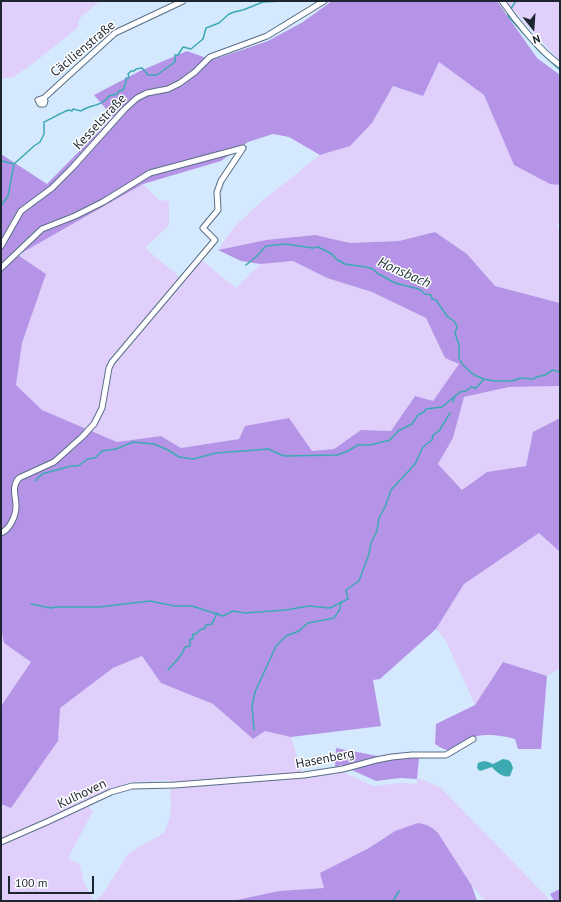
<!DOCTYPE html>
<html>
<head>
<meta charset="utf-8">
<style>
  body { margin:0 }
  #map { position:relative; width:561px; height:902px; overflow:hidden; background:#d4e8fe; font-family:"PT Sans",sans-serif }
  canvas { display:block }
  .frame { position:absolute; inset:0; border:2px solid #1c2530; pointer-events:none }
  .north { position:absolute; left:513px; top:8px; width:40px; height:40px; -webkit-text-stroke:3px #fff; paint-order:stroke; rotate:163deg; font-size:11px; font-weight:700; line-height:16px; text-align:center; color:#1c2530 }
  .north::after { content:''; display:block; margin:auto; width:14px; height:18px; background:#1c2530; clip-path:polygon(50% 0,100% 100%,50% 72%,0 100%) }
  .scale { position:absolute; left:8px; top:876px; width:86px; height:18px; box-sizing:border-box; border:2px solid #1c2530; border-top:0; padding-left:5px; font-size:12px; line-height:14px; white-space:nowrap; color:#1c2530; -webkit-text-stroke:3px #fff; paint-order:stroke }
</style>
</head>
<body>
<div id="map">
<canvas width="561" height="902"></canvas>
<div class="frame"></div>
<div class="north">N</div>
<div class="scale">100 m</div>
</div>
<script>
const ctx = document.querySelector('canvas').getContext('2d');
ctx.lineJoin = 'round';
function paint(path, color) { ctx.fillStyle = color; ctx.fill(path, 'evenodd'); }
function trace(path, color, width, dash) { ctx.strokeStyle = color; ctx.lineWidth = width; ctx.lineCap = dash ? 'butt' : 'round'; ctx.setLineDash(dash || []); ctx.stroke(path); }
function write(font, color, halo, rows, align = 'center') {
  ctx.font = font + ' "PT Sans",sans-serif'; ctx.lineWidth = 3; ctx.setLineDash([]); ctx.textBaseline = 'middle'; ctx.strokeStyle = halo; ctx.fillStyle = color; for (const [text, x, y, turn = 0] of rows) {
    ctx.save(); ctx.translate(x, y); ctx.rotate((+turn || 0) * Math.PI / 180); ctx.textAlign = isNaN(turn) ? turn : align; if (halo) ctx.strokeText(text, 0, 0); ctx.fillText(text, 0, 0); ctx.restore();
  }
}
paint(new Path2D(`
  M1,1h99l-21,18 -1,8 -39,32 -25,18 -13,2z
  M502,1h58v59l-4,-3 -42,-47 -3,3z
  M439,62l45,33 14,31 52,58 10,1v37l-3,4 3,5v72l-65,-17 -28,-32 -32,-22 -36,9 -49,2 -35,-8 -49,5 -48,10 16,-23 28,-26 58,-46 30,-9 22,-23 21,-37 30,10z
  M143,184l16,16 10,1v24l-24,23 37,31 19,-19 35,28 25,-24 32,-3 34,17 45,14 54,26 19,40 15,6 -27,37 -19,-5 -23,35 -30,-1 -27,19 -22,2 -73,-12 -58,9 -20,-12 -44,6 -75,-32 -26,-25 6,-42 24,-69 -28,-19z
  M560,386v32l-27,14 -7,34 -39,7 -25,17 -24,-26 15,-26 11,-41 45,-10z
  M539,533l21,19v116l-13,8 -44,-14 -28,43 -29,-64 -10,-12 28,-45z
  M1,629l4,14 26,19 -30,44z
  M142,656l19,27 52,21 40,35 12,-8 26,6 12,41 40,-6 30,14 28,-3 16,1v-5l7,1 17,8 106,109 1,4h-62l-14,-15 -34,-53 -43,-2 -26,17 -48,25 3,15 -45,3 -47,10h-136l8,-9 25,-39 35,-20 5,-12 2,-13 -1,-28 -39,2 -49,19 11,10 -25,47 12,7 3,15 10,21h-92v-97l10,3 47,-66 1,-33 54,-40zM28,828l5,4 -31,12 2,-6z`), '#dfcffa');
paint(new Path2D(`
  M332,1h165l40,57 23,17v110l-10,-1 -36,-19 -30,-70 -45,-33 -16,34 -30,-10 -21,37 -22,23 -30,9 -31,-18 -16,-3 -25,8 -27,19 -78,23 -125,71 28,19 -24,69 -6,42 26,25 75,32 44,-6 20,12 58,-9 6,-13 44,-8 23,33 22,-2 27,-19 30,1 24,-35 18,5 26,-37 -14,-6 -19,-40 -54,-26 -45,-14 -34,-17 -32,3 -20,-3 -23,-11 48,-10 49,-5 35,8 49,-2 36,-9 32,22 28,32 65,17v83l-51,1 -45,10 -11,41 -15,26 24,26 25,-18 39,-6 7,-34 27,-14v134l-21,-19 -75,51 -28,45 -56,50 -7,1 8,46 -90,11 -26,-6 -12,8 -40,-35 -52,-21 -19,-27 -29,12 -53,40 -2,33 -47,67 -10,-4v-98l30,-44 -27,-19 -3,-14v-475l46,30 66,-67 -19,-22 46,-24 47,-20 25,9 56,-19 35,-19z
  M503,662l44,14 -6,73h-23l-3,-10c-11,-3 -29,-6 -41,-2 -19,6 -17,22 -39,7l1,-20 39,-19z
  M336,748l57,11 26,-1 -2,21 -17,-1 -24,3 -35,-16 -6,2z
  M418,823c9,1 14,4 20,10l34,53 5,15h-245l47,-10 45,-3 -4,-15 49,-25 26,-17z
  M560,889v12h-6l-4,-7z`), '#b594e7');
paint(new Path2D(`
  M503,759c7,1 8,2 10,9l-3,8c-7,2 -14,-4 -18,-9l-12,4 -3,-3 1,-5c6,-3 9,-2 15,1z`), '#3da9b2');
trace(new Path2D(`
  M510,10l6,-9
  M508,14v2l32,36 20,18
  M1,162l1,-1 12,3 20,-18 6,-4 4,-8v-12c9,-4 16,-9 25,-12l3,1 1,-2 8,2c8,-6 22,-5 28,-15l8,-2 2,-3 4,-1 3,-8v-4h2l1,-1 -1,-3 3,-3h3l2,-2 6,-1 6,7h9l18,-13v-7h3l5,-8 8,2 12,-10 3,-11 13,-5 10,-9 5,-2 9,-2 20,-8 20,-1
  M1,206l7,-10 6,-32
  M246,265l11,-9 9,-10 20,-2 27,4 5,-1 14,7 4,5 9,5 21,3 7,2 4,4 18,10 24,6 6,5 6,1 1,4 4,1 11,16 8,6 2,5 -2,6 4,12v13l4,7 11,10 10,4 10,2h18l9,-3 12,1 4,-2 8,-2 8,-5 7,2
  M453,402l2,-6
  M35,481l7,-7 29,-8h7l10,-7 7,-1 7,-7 14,-2 17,-7 21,2 14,6 11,7 14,2 23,-6 52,-4 16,7 53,-1 11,-4 10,-6h12l20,-5 8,-9 14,-7 6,-9 6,-3 2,-3 16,-2 18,-15 6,-1 5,-4 5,1 8,-9
  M31,604l20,4 5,-1h43l51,-6 25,5h17l31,10 10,-5 12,2 41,-3 23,-4 21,2 18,-9 -2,-9 13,-9 10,-27 2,-11 6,-12 2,-13 6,-11 6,-17 24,-26 8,-17 9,-7 1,-5 6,-4 11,-18
  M168,670c6,-8 14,-13 17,-23l5,-1v-7h3v-5h3l4,-4 5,-2 1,-3 6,-1 5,-11
  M254,730l-2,-24 3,-14 21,-46 10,-10 13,-5 9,-8 26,-5 6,-9 1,-7
  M393,901l6,-10`), '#3da9b2', 1.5);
const minor = new Path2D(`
  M502,1c14,20 38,50 58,64
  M44,98l1,3 -1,3h-4l-2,-4 6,-2 71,-65 68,-32
  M1,246l20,-35 31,-23 20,-20 52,-58 13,-12 10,-5 21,-4 12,-6 15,-11 15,-15 57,-21 57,-35
  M1,268l41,-39 33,-13 28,-14 47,-29 93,-25
  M1,533c9,-4 15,-17 15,-27 0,-10 -5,-19 3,-28l35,-16 28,-25 12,-13 8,-16 7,-40 3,-6 103,-122 -12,-12 15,-18 -1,-18 4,-11 22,-33
  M1,842l48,-21 62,-29 21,-6 43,-1 129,-10 39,-6 33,-9 16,-3 20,-2h34l27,-16`);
trace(minor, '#586e86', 7);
trace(minor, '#fff', 5);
write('13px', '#1c2530', '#fff', [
  ["Cäcilienstraße",83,49,-40],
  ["Kesselstraße",100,122,-47],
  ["Hasenberg",325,759,-11],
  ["Kulhoven",82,794,-25]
]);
write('italic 14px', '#223a3c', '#fff', [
  ["Honsbach",404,273,24]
]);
</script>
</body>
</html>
